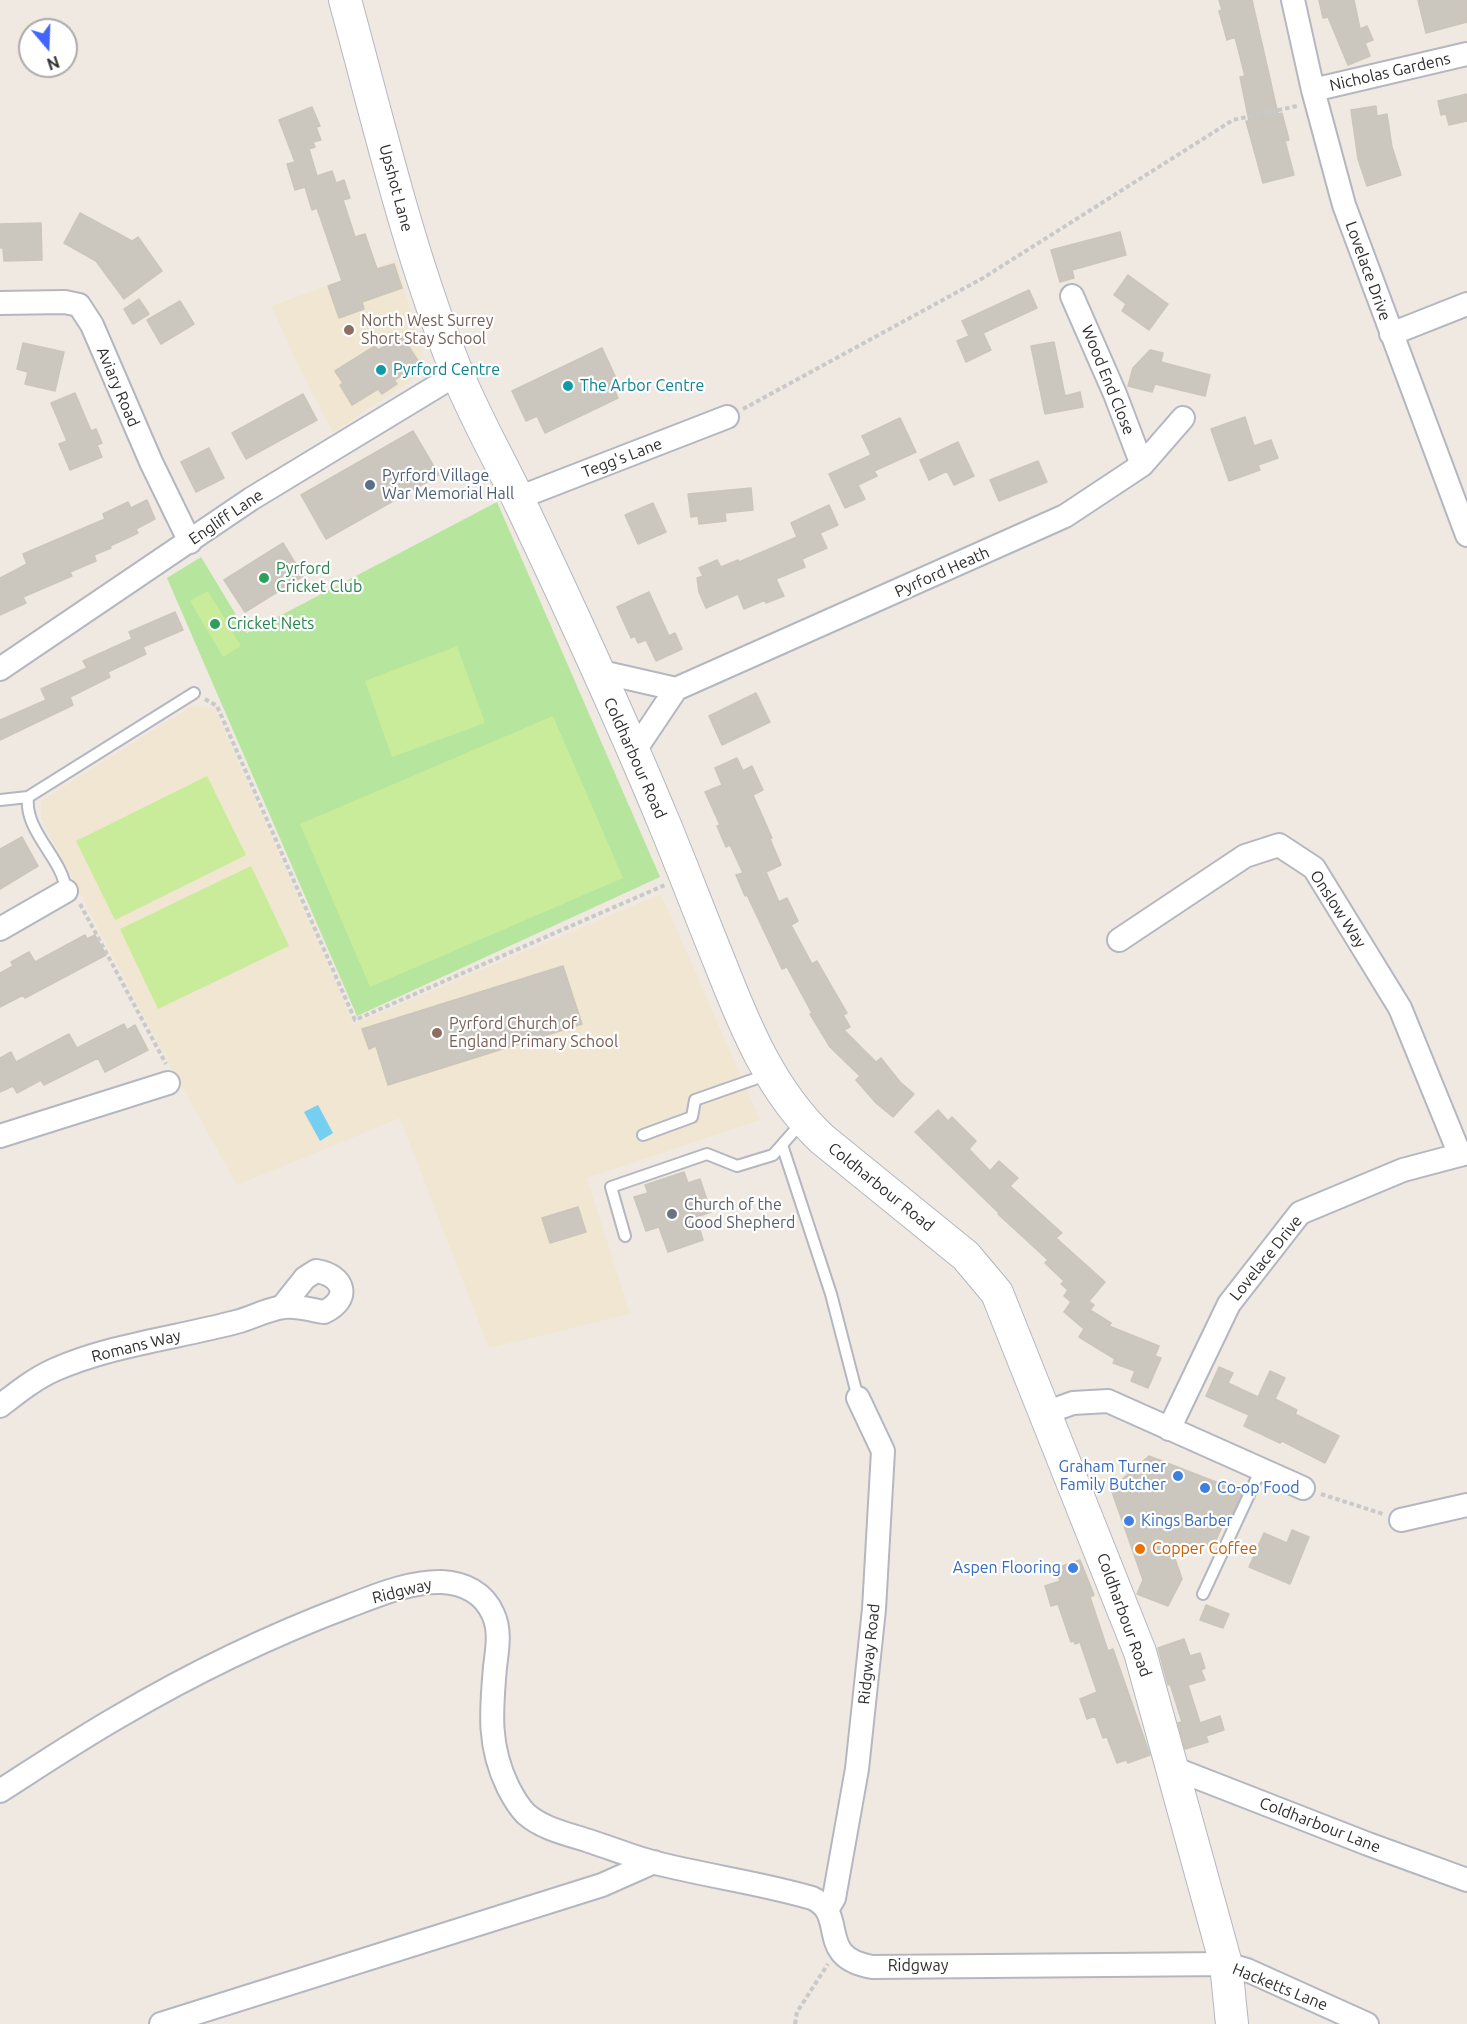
<!DOCTYPE html>
<html>
<head>
<meta charset="utf-8">
<style>
  body { margin:0 }
  #map { position:relative; width:1467px; height:2024px; overflow:hidden; background:#efe9e1; font-family:Ubuntu,sans-serif }
  canvas { display:block }
  .north { position:absolute; left:18px; top:18px; width:60px; height:60px; box-sizing:border-box; background:#fff; border:2px solid #ababab; border-radius:50%; rotate:161deg; font-size:16px; font-weight:700; line-height:24px; text-align:center; color:#2e2e2e }
  .north::after { content:''; display:block; margin:auto; width:21px; height:27px; background:#4264fb; clip-path:polygon(50% 0,100% 100%,50% 72%,0 100%) }
</style>
</head>
<body>
<div id="map">
<canvas width="1467" height="2024"></canvas>
<div class="north">N</div>
</div>
<script>
const ctx = document.querySelector('canvas').getContext('2d');
ctx.lineJoin = 'round';
function paint(path, color) { ctx.fillStyle = color; ctx.fill(path, 'evenodd'); }
function trace(path, color, width, dash) { ctx.strokeStyle = color; ctx.lineWidth = width; ctx.lineCap = dash ? 'butt' : 'round'; ctx.setLineDash(dash || []); ctx.stroke(path); }
function write(font, color, halo, rows, align = 'center') {
  ctx.font = font + ' Ubuntu,sans-serif'; ctx.lineWidth = 4.5; ctx.setLineDash([]); ctx.textBaseline = 'middle'; ctx.strokeStyle = halo; ctx.fillStyle = color; for (const [text, x, y, turn = 0] of rows) {
    ctx.save(); ctx.translate(x, y); ctx.rotate((+turn || 0) * Math.PI / 180); ctx.textAlign = isNaN(turn) ? turn : align; if (halo) ctx.strokeText(text, 0, 0); ctx.fillText(text, 0, 0); ctx.restore();
  }
}
paint(new Path2D(`
  M396,260l31,110 -94,62 -40,-77 -21,-49z
  M193,705l22,4 139,315 307,-130 99,226 -173,58 43,136 -141,34 -89,-230 -163,67 -80,-144 -116,-223v-17z`), '#f0e6d1');
paint(new Path2D(`
  M497,502l163,375 -303,139 -190,-438 34,-21 46,76z`), '#b6e59e');
paint(new Path2D(`
  M208,591l33,55 -18,11 -33,-56z
  M457,646l28,77 -93,34 -27,-76z
  M553,716l70,162 -253,109 -70,-163z
  M207,776l39,79 -131,65 -39,-79z
  M251,866l38,80 -131,63 -38,-80z`), '#c9ec9a');
paint(new Path2D(`
  M318,1105l15,28 -13,8 -16,-29z`), '#75cff0');
const building = new Path2D(`
  M1219,0h33l26,114 4,-1 7,27 -4,1 9,34 -31,8 -17,-62h3l-9,-44 5,-1 -10,-39 -8,3 -8,-29 3,-1z
  M1319,0h35l6,29 7,-3 6,14 -8,3 5,13 -22,9 -20,-48 -5,1z
  M1418,0h49v22l-41,11z
  M1467,94v27l-18,4 -3,-11 -5,1 -3,-14z
  M1376,106l1,10 10,-2 5,33 9,28 -34,11 -9,-27 -7,-49z
  M312,107l8,19 -4,1 5,13 -8,2 2,5 -6,2 8,27 15,-5 4,12 8,-3 6,18 -7,2 12,37 10,-3 12,35 17,-5 8,24 -40,14 2,7 -25,9 -11,-32 14,-5 -25,-73 -5,2 -7,-23 -10,3 -8,-26 8,-2 -16,-42z
  M80,213l52,28 6,-4 24,34 -38,28 -28,-38 -32,-18z
  M41,223l1,37 -38,1 -1,-13h-3v-24z
  M1120,232l6,23 -54,15 2,8 -14,4 -9,-32z
  M1128,275l40,29 -19,26 -27,-19 4,-7 -12,-9z
  M1029,290l8,18 -54,25 8,17 -25,12 -9,-21 12,-5 -7,-15z
  M139,299l10,15 -16,10 -9,-15z
  M180,301l14,23 -33,20 -14,-24z
  M402,336l18,28 -26,16 3,4 -15,10 -4,-5 -26,16 -12,-20 3,-2 -8,-12 40,-25 3,4z
  M1054,342l11,54 15,-4 3,15 -38,7 -14,-68z
  M23,343l41,9 -9,39 -30,-7 3,-12 -11,-3z
  M602,348l14,30 -6,3 8,17 -73,35 -8,-17 -11,5 -14,-30z
  M1150,350l13,3 -2,9 49,13 -5,21 -50,-12 -3,8 -24,-6 5,-18z
  M75,393l16,38 5,-2 6,14 -5,2 5,12 -32,13 -11,-26 8,-3 -16,-38z
  M303,394l14,26 -71,39 -14,-26z
  M1245,417l9,29 17,-6 7,18 -20,7 2,5 -31,11 -18,-52z
  M900,418l16,34 -42,19 3,5 -19,9 7,14 -20,9 -16,-34 42,-19 -9,-19z
  M413,431l26,44 -113,64 -25,-44z
  M958,442l16,34 -20,9 -7,-14 -18,9 -9,-20z
  M209,448l15,30 -28,14 -15,-30z
  M1038,461l9,21 -48,19 -9,-21z
  M751,488l2,22 -28,3 1,8 -27,3 -1,-8 -7,1 -3,-23z
  M147,500l8,19 -19,10 2,4 -28,13 1,2 -17,7 2,6 -26,11 2,4 -49,21 3,6 -26,12v-37l27,-14 -4,-10 82,-35 -2,-5 25,-12 3,6z
  M653,503l13,29 -28,12 -13,-29z
  M829,505l9,20 -18,8 7,15 -25,11 3,8 -29,12 8,17 -18,7 -1,-3 -21,9 -6,-15 -32,14 -7,-16 -2,-14 6,-2 -4,-8 18,-8 4,7 17,-7 1,2 58,-25 -6,-14z
  M283,543l20,33 -58,36 -21,-32z
  M649,592l20,44 6,-3 7,16 -26,12 -10,-21 -8,3 -3,-7 -4,2 -14,-31z
  M175,612l8,18 -40,17 3,7 -38,18 2,5 -40,20 3,8 -73,35v-20l46,-20 -5,-11 46,-21 -4,-7 49,-22 -3,-7z
  M756,693l14,29 -48,23 -13,-29z
  M737,758l6,13 9,-5 11,24 -10,5 19,43 -2,1 11,26 -15,7 13,30 8,-4 11,23 -7,4 21,39 5,-3 30,52 -4,2 7,12 -6,3 32,32 5,-4 19,24 14,12 -21,23 -17,-14 -20,-23 4,-4 -30,-29 -20,-33 2,-1 -25,-46 -5,2 -35,-74 -2,1 -9,-21 7,-2 -13,-28 -4,2 -9,-21 3,-1 -15,-33 17,-7 -7,-17z
  M22,837l16,29 -38,23v-40z
  M85,935l2,4 8,-4 11,20 -81,43 -2,-3 -23,12v-34l13,-7 -2,-4 18,-10 6,10z
  M563,966l19,58 -194,61 -12,-39 -7,3 -7,-20z
  M124,1024l3,6 8,-5 13,25 -43,22 -7,-14 -54,27 -3,-5 -24,13 -4,-7 -13,6v-34l11,-6 5,10 53,-28 8,14z
  M938,1110l10,11 4,-4 24,24 -7,8 21,22 9,-10 19,17 -8,8 52,47 -6,5 49,44 -16,19 5,4 -4,5 21,13 -2,3 50,20 -4,10 6,2 -13,30 -17,-7 4,-10 -22,-8 2,-4 -36,-22 5,-8 -20,-17 7,-10 -7,-6 4,-6 -7,-6 3,-3 -19,-18 3,-3 -50,-46 1,-1 -84,-81z
  M684,1172l4,11 12,-4 11,33 -15,5 7,23 -35,12 -9,-25 -13,4 -12,-34 14,-4 -3,-8z
  M578,1207l8,25 -36,11 -8,-25z
  M1219,1367l14,6 -5,10 30,14 12,-26 15,7 -10,21 22,11 -2,4 44,22 -14,27 -43,-22 -2,2 -36,-17 5,-11 -43,-19z
  M1149,1456l93,36 -13,29 -4,-1 -12,27 -18,-5 -23,8 10,29 -14,27 -31,-12 6,-14 -32,-91z
  M1292,1530l17,7 -19,47 -41,-17 15,-34 23,10z
  M1080,1560l14,35 -4,2 18,54 5,-2 37,106 -22,8 -2,-3 -9,3 -10,-26 -4,1 -8,-22 -8,3 -7,-20 17,-7 -17,-50 -5,2 -1,-3 -3,1 -13,-38 -7,2 -6,-20 15,-5 -3,-8 7,-2 -2,-5z
  M1206,1605l23,9 -6,14 -23,-8z
  M1184,1639l6,17 10,-3 5,15 -4,2 4,10 -17,5 12,38 20,-7 4,14 -18,6 2,6 -23,7 -7,-26 4,-1 -12,-38 -2,1 -10,-37z`);
paint(building, '#cbc7bf');
trace(building, '#cbc5ba', 1.5);
const lane = new Path2D(`
  M0,800l28,-3
  M66,891c-3,-33 -42,-59 -38,-94l166,-104
  M643,1135l49,-18 3,-17 74,-26
  M782,1145l49,149 27,104
  M625,1236l-14,-49 96,-33 30,12 36,-11 29,-33
  M1203,1594l58,-125`);
const street = new Path2D(`
  M1293,0l20,90 31,115 123,330
  M1313,90l154,-36
  M1072,296l43,98 27,71
  M0,303l65,-1 14,3 13,20 59,137 39,80
  M1391,334l76,-30
  M518,498l209,-81
  M0,669l251,-170 206,-125
  M597,671l79,18
  M633,753l43,-64 389,-173 77,-51 41,-47
  M0,929l66,-38
  M1119,940l126,-84 34,-11 35,23 86,140 60,147
  M0,1136l168,-53
  M0,1406c17,-13 34,-27 54,-36 57,-25 121,-32 182,-48 16,-4 31,-13 48,-15 14,-2 26,3 40,5 28,-13 20,-37 -8,-41l-11,7 -23,29
  M1045,1413l28,-10 35,-2 195,87
  M1169,1429l60,-125 71,-91 103,-43 64,-17
  M1401,1520l66,-15
  M1173,1768l195,76 99,36
  M0,1791c39,-25 78,-51 118,-74 73,-43 151,-81 231,-111 29,-11 62,-25 93,-24 22,1 42,11 51,32 8,17 4,36 2,53 -4,45 -7,79 13,120 5,10 10,19 18,27 17,15 42,20 63,27 22,7 44,16 67,22 51,13 105,20 156,35 37,16 2,59 60,69l354,-3 21,6 120,54
  M827,1910l7,-12 23,-129 17,-160 9,-158 -25,-53
  M161,2024l441,-139 52,-23`);
const secondary = new Path2D(`
  M345,0c34,124 63,251 111,370 18,46 44,90 65,135 49,103 97,207 141,313 20,48 38,96 58,145 25,64 51,128 102,176l144,117 31,37 143,359 86,312 6,60`);
trace(lane, '#b4b7c1', 14);
trace(street, '#b4b7c1', 26);
trace(secondary, '#b4b7c1', 34);
trace(new Path2D(`
  M743,409l240,-131 250,-158 64,-14
  M205,699l12,7 138,314 310,-135
  M80,904l86,160
  M1321,1494l62,20
  M795,2024l2,-12 31,-48`), '#c9c9c9', 4, [4.5, 3]);
trace(lane, '#fff', 10);
trace(street, '#fff', 22);
trace(secondary, '#fff', 32);
for (const [x, y, r, color] of [
  [349,330,6,"#8d6e63"],
  [381,370,6,"#0f9aa8"],
  [568,386,6,"#0f9aa8"],
  [370,485,6,"#5c6f8a"],
  [264,578,6,"#2e9e5b"],
  [215,624,6,"#2e9e5b"],
  [437,1033,6,"#8d6e63"],
  [672,1214,6,"#6b7280"],
  [1178,1476,6,"#3f7fe0"],
  [1205,1488,6,"#3f7fe0"],
  [1129,1521,6,"#3f7fe0"],
  [1140,1549,6,"#e8710a"],
  [1073,1568,6,"#3f7fe0"]
]) { const dot = new Path2D(); dot.arc(x, y, r, 0, 2 * Math.PI); ctx.fillStyle = color; ctx.fill(dot); trace(dot, '#fff', 2); }
write('16px', '#2e2e2e', '#fff', [
  ["Nicholas Gardens",1390,72,-13],
  ["Upshot Lane",396,188,75],
  ["Lovelace Drive",1368,271,70],
  ["Wood End Close",1108,380,68],
  ["Aviary Road",118,387,67],
  ["Tegg's Lane",622,458,-21],
  ["Engliff Lane",226,517,-34],
  ["Pyrford Heath",942,572,-24],
  ["Coldharbour Road",635,758,66],
  ["Onslow Way",1338,909,57],
  ["Coldharbour Road",881,1187,39],
  ["Lovelace Drive",1266,1258,-51],
  ["Romans Way",136,1346,-14],
  ["Ridgway",402,1591,-14],
  ["Coldharbour Road",1124,1615,70],
  ["Ridgway Road",869,1654,-84],
  ["Coldharbour Lane",1320,1825,21],
  ["Ridgway",918,1966],
  ["Hacketts Lane",1280,1987,22]
]);
write('16px', '#785e54', '#fff', [
  ["North West Surrey",361,321],
  ["Short Stay School",361,339],
  ["Pyrford Church of",449,1024],
  ["England Primary School",449,1042]
], 'left');
write('16px', '#0d838f', '#fff', [
  ["Pyrford Centre",393,370],
  ["The Arbor Centre",580,386]
], 'left');
write('16px', '#4e5e75', '#fff', [
  ["Pyrford Village",382,476],
  ["War Memorial Hall",382,494]
], 'left');
write('16px', '#27864d', '#fff', [
  ["Pyrford",276,569],
  ["Cricket Club",276,587],
  ["Cricket Nets",227,624]
], 'left');
write('16px', '#5b616d', '#fff', [
  ["Church of the",684,1205],
  ["Good Shepherd",684,1223]
], 'left');
write('16px', '#366cbe', '#fff', [
  ["Graham Turner",1166,1467],
  ["Family Butcher",1166,1485],
  ["Co-op Food",1217,1488,"left"],
  ["Kings Barber",1141,1521,"left"],
  ["Aspen Flooring",1061,1568]
], 'right');
write('16px', '#c56008', '#fff', [
  ["Copper Coffee",1152,1549]
], 'left');
</script>
</body>
</html>
